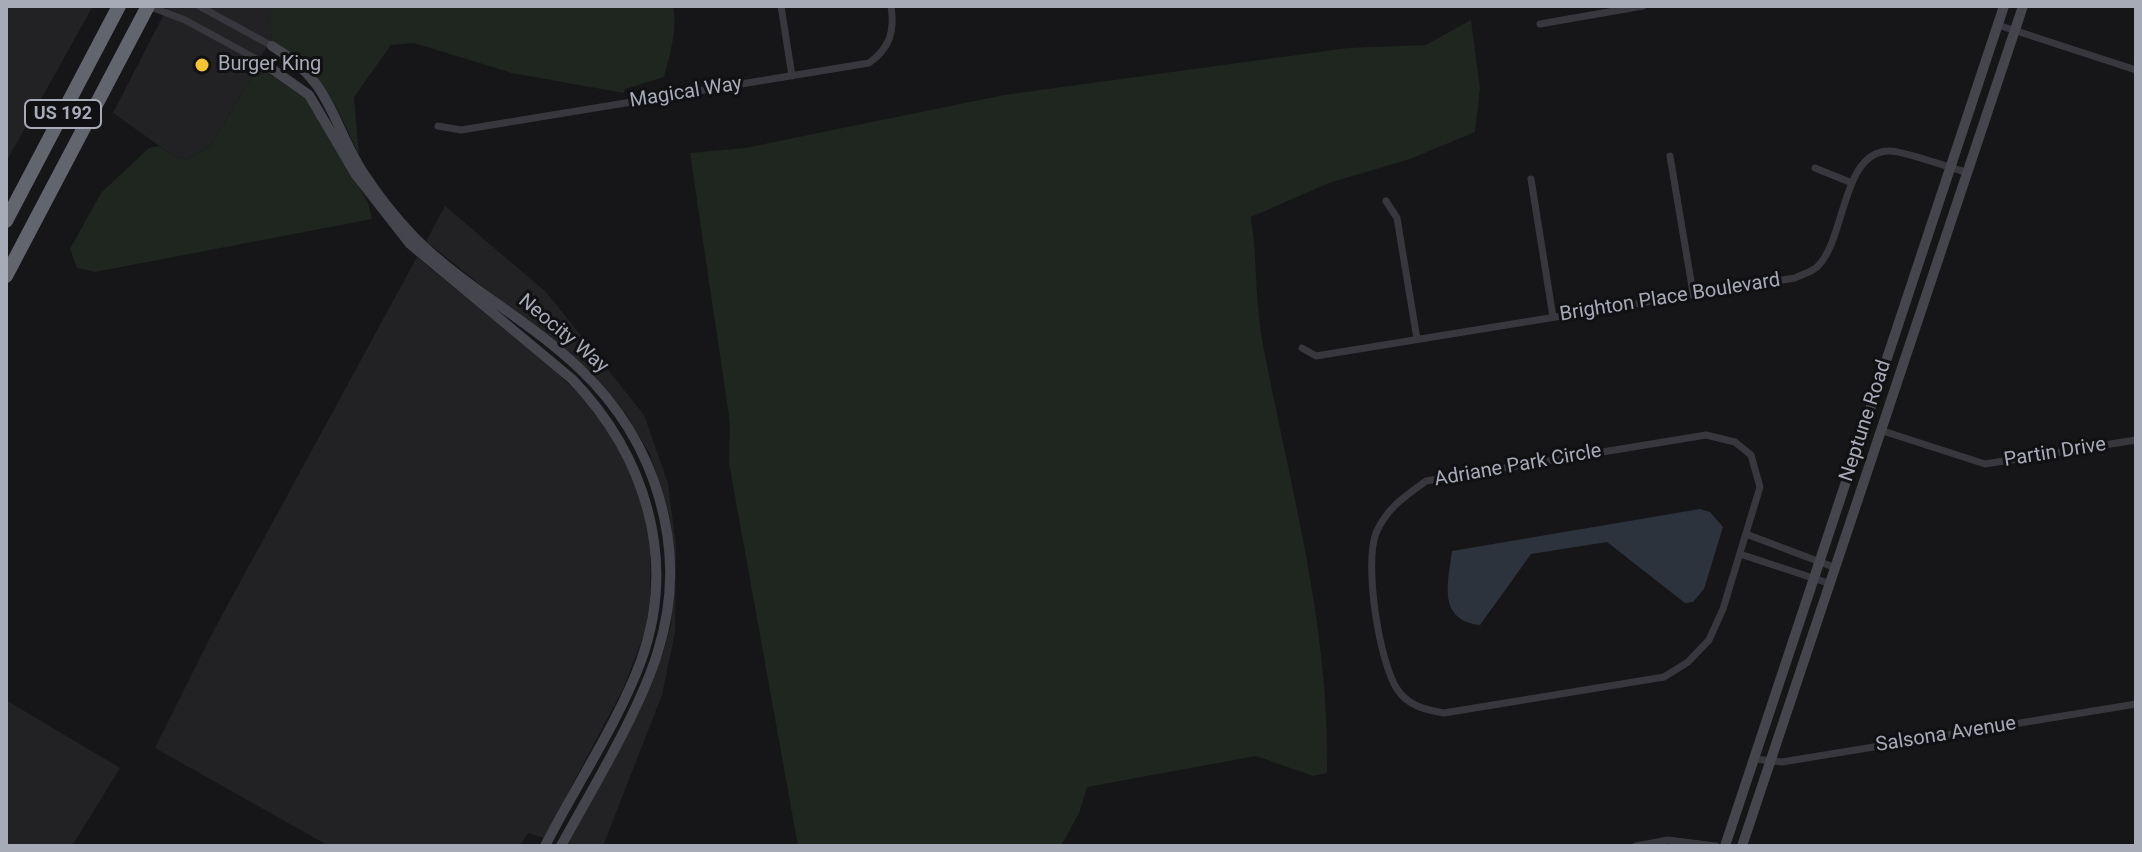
<!DOCTYPE html>
<html>
<head>
<meta charset="utf-8">
<style>
  body { margin:0 }
  #map { position:relative; width:2142px; height:852px; overflow:hidden; background:#161618; font-family:Roboto,sans-serif }
  canvas { display:block }
  .frame { position:absolute; inset:0; border:8px solid #a7abb8; pointer-events:none }
</style>
</head>
<body>
<div id="map">
<canvas width="2142" height="852"></canvas>
<div class="frame"></div>
</div>
<script>
const ctx = document.querySelector('canvas').getContext('2d');
ctx.lineJoin = 'round';
function paint(path, color) { ctx.fillStyle = color; ctx.fill(path, 'evenodd'); }
function trace(path, color, width, dash) { ctx.strokeStyle = color; ctx.lineWidth = width; ctx.lineCap = dash ? 'butt' : 'round'; ctx.setLineDash(dash || []); ctx.stroke(path); }
function write(font, color, halo, rows, align = 'center') {
  ctx.font = font + ' Roboto,sans-serif'; ctx.lineWidth = 6; ctx.setLineDash([]); ctx.textBaseline = 'middle'; ctx.strokeStyle = halo; ctx.fillStyle = color; for (const [text, x, y, turn = 0] of rows) {
    ctx.save(); ctx.translate(x, y); ctx.rotate((+turn || 0) * Math.PI / 180); ctx.textAlign = isNaN(turn) ? turn : align; if (halo) ctx.strokeText(text, 0, 0); ctx.fillText(text, 0, 0); ctx.restore();
  }
}
paint(new Path2D(`
  M6,6h87l-87,156z
  M168,6h104l-3,8 3,27 -17,22 3,3 -46,78 -25,16 -12,-3 -62,-44z
  M445,206l101,86 98,123 24,68 8,64 -1,85 -13,63 -59,151h-36l96,-193 8,-28 4,-50 -5,-58 -20,-63 -26,-43 -27,-32 -171,-138z
  M417,257l137,113 36,35 22,30 19,38 10,27 9,45v55l-5,32 -22,57 -79,149 -16,-5 -8,13h-191l-174,-98 59,-118z
  M6,700l114,68 -48,78h-66z`), '#222225');
paint(new Path2D(`
  M272,6h401c5,23 -3,48 -9,71l-39,12 -1,4 -112,-20 -98,-30 -23,2 -37,52 5,57c-27,-55 -32,-79 -87,-113l-3,-27z
  M1471,20l9,69 -5,43 -65,27 -81,24 -78,34c6,40 4,82 11,122 27,145 68,284 65,434l-14,3 -57,-20 -169,31 -8,26 -18,33h-263l-69,-383 1,-40 -40,-270 55,-5 259,-53 344,-47 78,-3z
  M258,66l47,32 63,104 4,17 -277,53 -18,-4 -7,-19 31,-56 48,-45 10,-2 16,11 12,3 25,-16z`), '#1e261f');
paint(new Path2D(`
  M1700,509l10,3 13,15 -19,62 -11,13 -8,1 -78,-61 -76,12 -51,71c-43,-5 -32,-42 -28,-74z`), '#2c333c');
trace(new Path2D(`
  M148,6l37,14 77,42
  M199,6l73,40
  M781,6l11,70
  M1540,24l103,-18
  M1998,25l138,45
  M438,126l23,4 408,-67c21,-15 26,-32 22,-57
  M1670,156l23,137
  M1815,168l37,15
  M1531,179l22,138
  M1386,201l11,17 20,121
  M1302,348l14,8 479,-78c7,-4 17,-6 22,-11 29,-27 24,-114 71,-116 15,-1 61,17 78,21
  M1883,431l102,33 151,-24
  M1706,435l29,7 16,13 9,32 -37,122 -14,31 -21,22 -24,15 -220,36c-18,-3 -36,-7 -47,-24 -18,-28 -33,-125 -21,-156 11,-25 29,-37 50,-52z
  M1746,534l90,34
  M1740,554l91,30
  M1755,759l27,3 354,-58
  M1636,846l32,-6 48,6`), '#37373d', 7);
trace(new Path2D(`
  M272,46c60,36 57,71 90,125 15,23 33,46 52,66 50,50 115,83 166,132 76,72 110,180 78,282 -18,60 -66,138 -97,195
  M262,62l47,33 47,80 54,69 162,135c73,76 106,180 69,282 -24,64 -65,124 -96,185
  M1725,846l279,-840
  M1742,846l281,-840`), '#45464d', 10);
trace(new Path2D(`
  M6,221l113,-215
  M6,276l142,-270`), '#63656e', 14);
for (const [x, y, r, color] of [
  [202,65,8,"#f3c332"]
]) { const dot = new Path2D(); dot.arc(x, y, r, 0, 2 * Math.PI); ctx.fillStyle = color; ctx.fill(dot); trace(dot, '#111113', 3); }
for (const [x, y, w] of [
  [63,114,76]
]) { const box = new Path2D(); box.roundRect(x - w / 2, y - 14, w, 28, 6); ctx.fillStyle = '#111113'; ctx.fill(box); trace(box, '#a7abb8', 2); }
write('bold 18px', '#a7abb8', null, [
  ["US 192",63,114]
]);
write('20px', '#a7abb8', '#111113', [
  ["Burger King",218,65]
], 'left');
write('20px', '#a7abb8', '#111113', [
  ["Magical Way",686,93,-9],
  ["Brighton Place Boulevard",1670,298,-9],
  ["Neocity Way",563,334,40],
  ["Neptune Road",1866,421,-72],
  ["Partin Drive",2055,453,-9],
  ["Adriane Park Circle",1518,466,-10],
  ["Salsona Avenue",1946,735,-9]
]);
</script>
</body>
</html>
